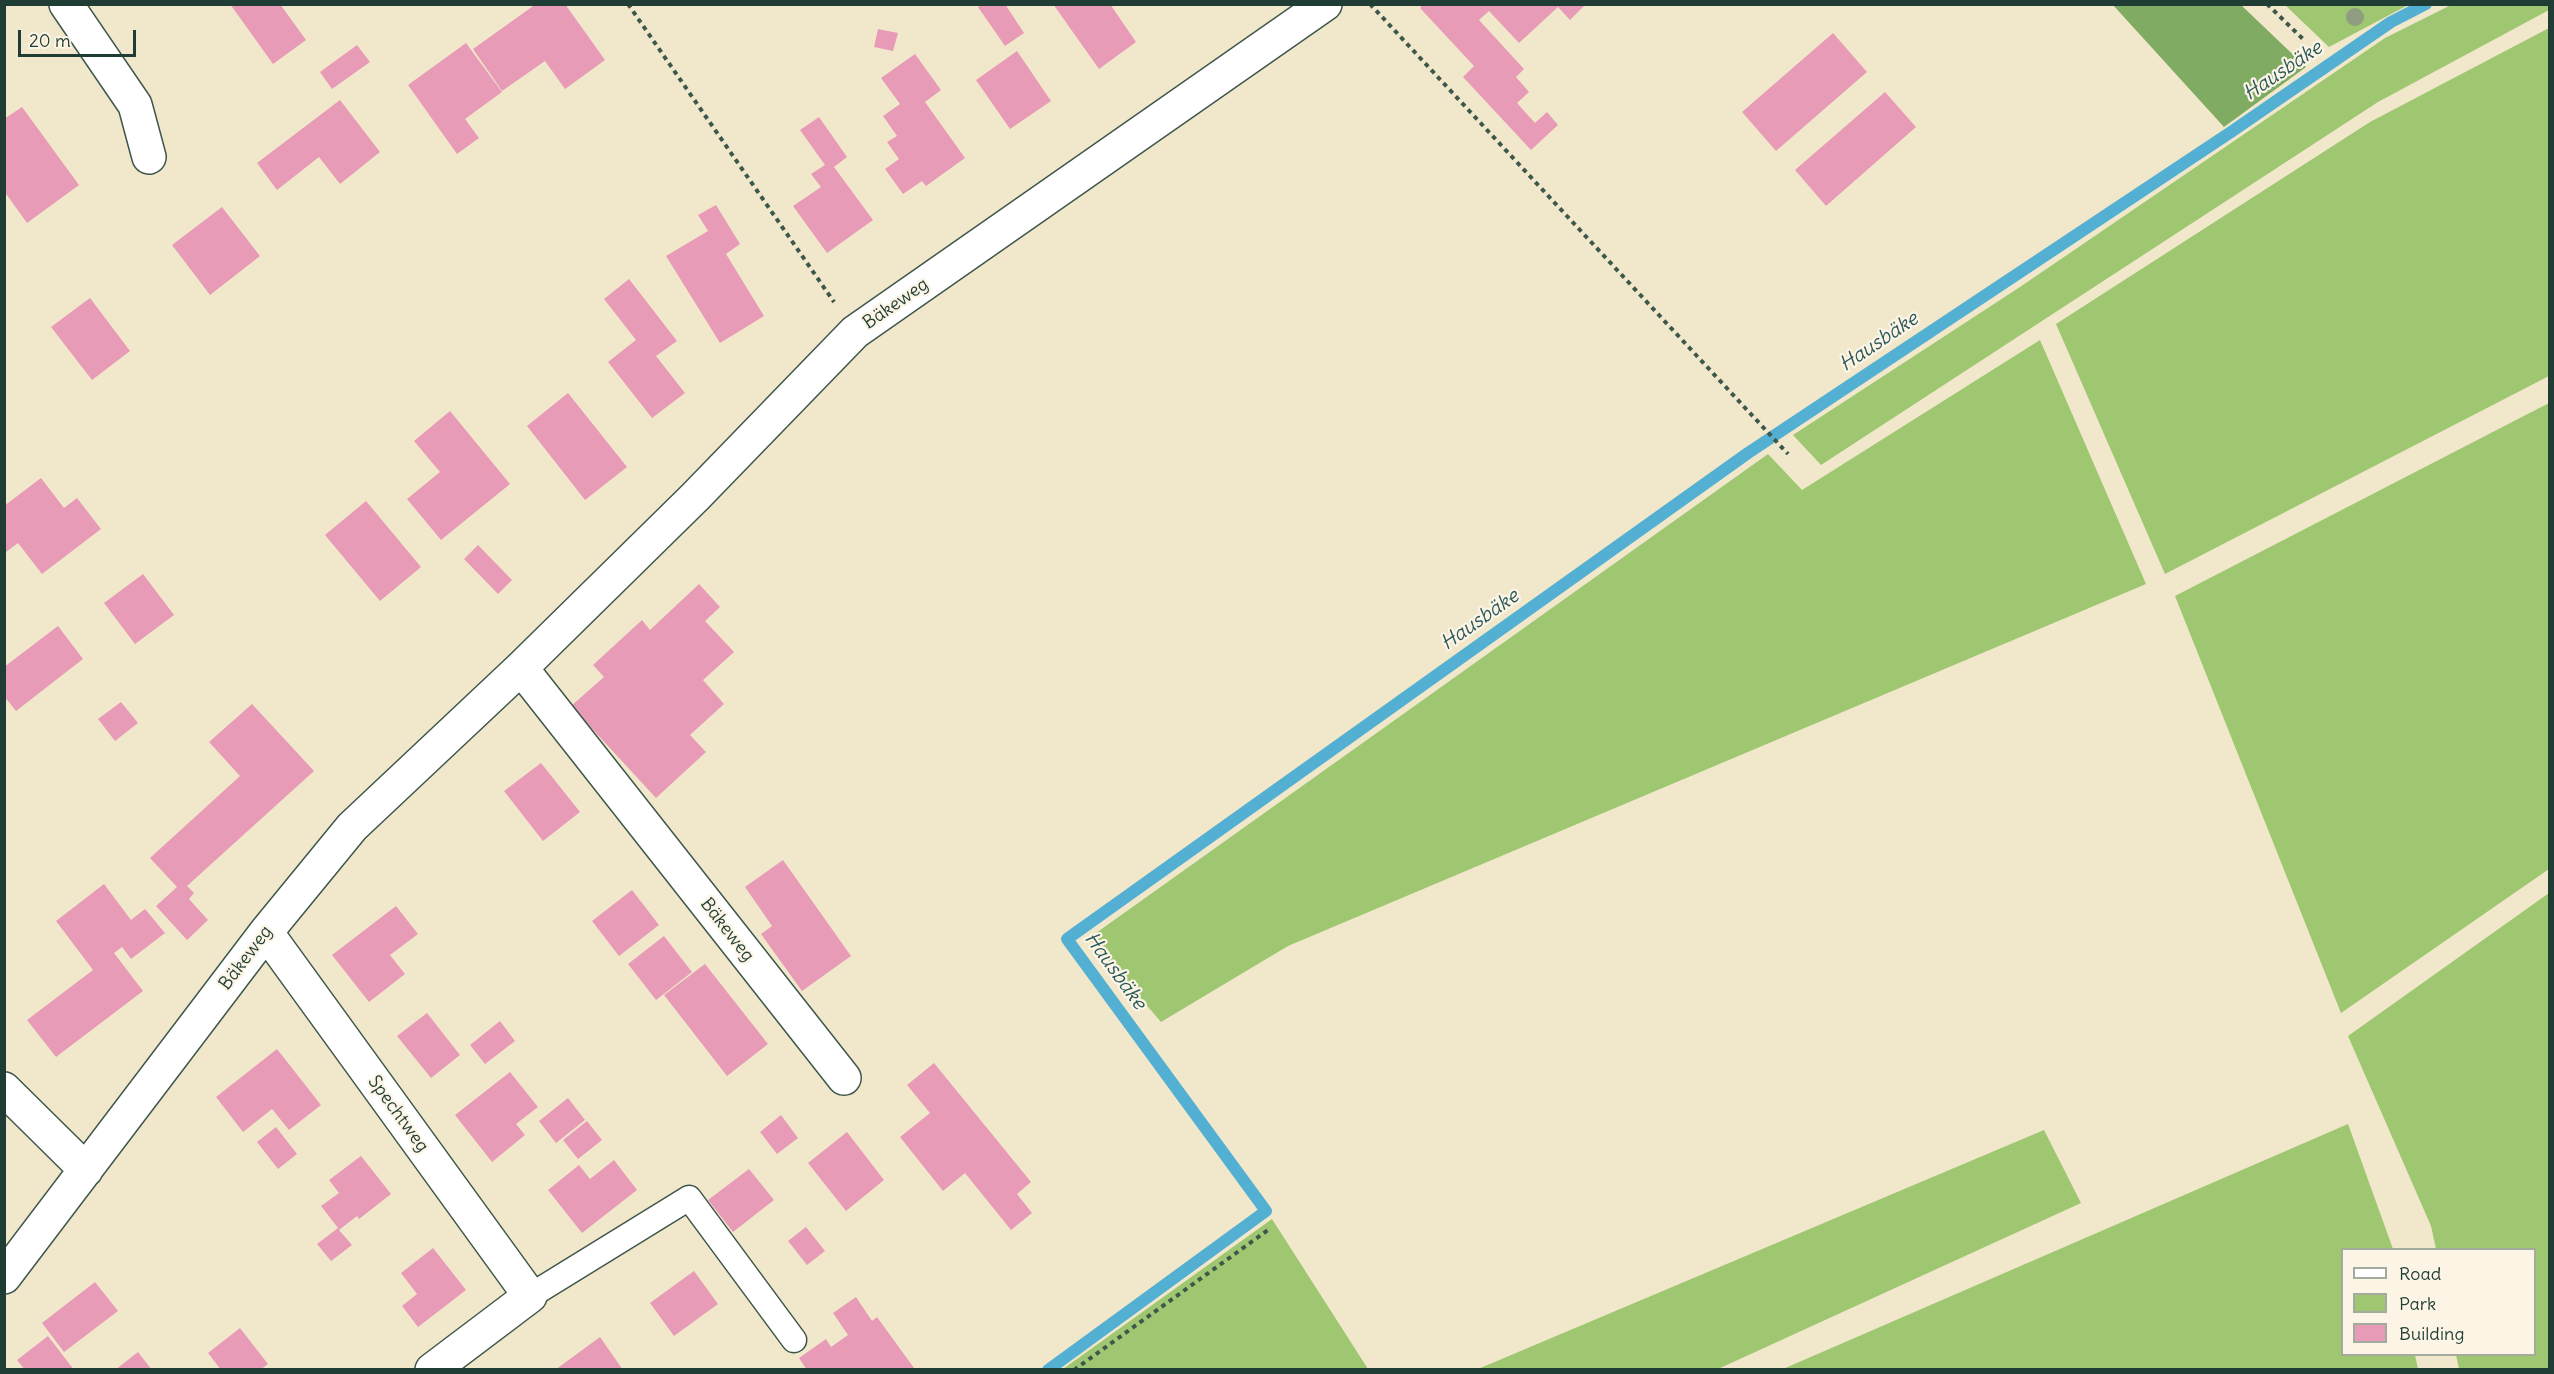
<!DOCTYPE html>
<html>
<head>
<meta charset="utf-8">
<style>
  body { margin:0 }
  #map { position:relative; width:2554px; height:1374px; overflow:hidden; background:#f1e8cc; font-family:Delius,sans-serif }
  canvas { display:block }
  .frame { position:absolute; inset:0; border:6px solid #1f3d34; pointer-events:none }
  .legend { position:absolute; left:2341px; top:1248px; width:195px; height:108px; box-sizing:border-box; background:#fcf5e5; border:2px solid #a4ab9e; margin:0; padding:8px 10px; list-style:none; font-size:18px; color:#1f3d34 }
  .legend li { display:flex; align-items:center; gap:12px; height:30px }
  .legend b { width:30px; border:2px solid #a4ab9e }
  .scale { position:absolute; left:18px; top:30px; width:118px; height:27px; box-sizing:border-box; border:3px solid #1f3d34; border-top:0; padding-left:8px; font-size:18px; line-height:21px; white-space:nowrap; color:#1f3d34; -webkit-text-stroke:4px #fcf5e5; paint-order:stroke }
</style>
</head>
<body>
<div id="map">
<canvas width="2554" height="1374"></canvas>
<div class="frame"></div>
<ul class="legend">
<li><b style="height:8px;background:#fff"></b>Road</li>
<li><b style="height:16px;background:#9fc670"></b>Park</li>
<li><b style="height:16px;background:#e79bb6"></b>Building</li>
</ul>
<div class="scale">20 m</div>
</div>
<script>
const ctx = document.querySelector('canvas').getContext('2d');
ctx.lineJoin = 'round';
function paint(path, color) { ctx.fillStyle = color; ctx.fill(path, 'evenodd'); }
function trace(path, color, width, dash) { ctx.strokeStyle = color; ctx.lineWidth = width; ctx.lineCap = dash ? 'butt' : 'round'; ctx.setLineDash(dash || []); ctx.stroke(path); }
function write(font, color, halo, rows, align = 'center') {
  ctx.font = font + ' Delius,sans-serif'; ctx.lineWidth = 4.5; ctx.setLineDash([]); ctx.textBaseline = 'middle'; ctx.strokeStyle = halo; ctx.fillStyle = color; for (const [text, x, y, turn = 0] of rows) {
    ctx.save(); ctx.translate(x, y); ctx.rotate((+turn || 0) * Math.PI / 180); ctx.textAlign = isNaN(turn) ? turn : align; if (halo) ctx.strokeText(text, 0, 0); ctx.fillText(text, 0, 0); ctx.restore();
  }
}
paint(new Path2D(`
  M2285,5h123l-79,42z
  M2451,5h98v5l-171,92 -557,363 -28,-30 227,-148 365,-249z
  M2549,28v348l-384,198 -109,-250 314,-202z
  M2040,340l106,244 -858,362 -127,76 -72,-84 679,-484 34,36z
  M2549,403v466l-208,144 -166,-417z
  M2549,893v476h-90l-3,-14 78,-1v-104l-98,-1 -5,-23 -83,-190z
  M2348,1124l45,125 -51,1v104l73,1 3,14h-635z
  M2044,1130l37,73 -363,166h-240z
  M1272,1219l96,150h-305z`), '#9fc670');
paint(new Path2D(`
  M2113,5h128l65,62 -82,60z`), '#7fab62');
trace(new Path2D(`
  M1048,1370l218,-159 -199,-272 681,-486 483,-321 160,-110 35,-18`), '#53b0d2', 12);
paint(new Path2D(`
  M230,4h50l26,36 -33,24z
  M536,4h29l40,56 -40,29 -20,-28 -43,30 -29,-42z
  M983,4h22l19,29 -19,13 -27,-39z
  M1053,4h57l26,38 -37,27z
  M1423,4h163l-16,16 -12,-13 -39,36 -30,-32 -10,9 45,49 -8,8 13,15 -12,11 18,20 12,-11 11,13 -27,25 -68,-73 11,-11 -54,-58z
  M878,29l20,4 -5,18 -19,-4z
  M1833,33l34,39 -91,79 -34,-39z
  M466,43l36,49 -37,27 14,19 -22,16 -49,-69z
  M357,45l13,17 -38,27 -12,-17z
  M1017,51l34,50 -41,28 -34,-49z
  M915,54l26,36 -16,12 40,56 -39,28 -4,-5 -19,13 -18,-25 14,-10 -12,-17 10,-6 -14,-20 17,-12 -19,-26z
  M1885,92l31,35 -90,79 -31,-36z
  M340,100l40,52 -40,32 -21,-27 -42,33 -20,-27z
  M22,107l57,78 -52,38 -23,-32v-72z
  M819,117l28,40 -13,10 39,53 -46,33 -34,-47 28,-19 -10,-13 14,-9 -25,-35z
  M716,205l24,39 -14,10 38,62 -44,27 -54,-87 42,-25 -10,-16z
  M222,207l38,49 -50,39 -38,-50z
  M629,279l48,62 -21,15 29,37 -33,25 -44,-56 28,-22 -32,-41z
  M90,298l40,53 -38,29 -41,-53z
  M568,393l59,74 -42,33 -58,-74z
  M450,411l60,73 -69,56 -34,-41 33,-27 -26,-31z
  M41,478l23,30 13,-10 24,31 -59,45 -24,-31 -12,9 -2,-2v-44z
  M366,501l55,66 -41,34 -55,-66z
  M478,545l34,35 -14,14 -34,-35z
  M143,574l31,41 -39,29 -31,-41z
  M699,584l21,23 -15,14 29,31 -31,28 21,24 -34,31 16,17 -50,46 -85,-92 33,-29 -11,-12 49,-45 8,10z
  M58,626l25,33 -67,52 -12,-15v-29z
  M121,702l17,21 -23,18 -17,-22z
  M252,704l62,67 -127,115 7,7 -5,6 19,21 -21,20 -31,-34 21,-19 -27,-29 90,-82 -31,-34z
  M541,763l39,49 -37,29 -39,-50z
  M783,860l68,96 -49,35 -41,-57 11,-8 -27,-39z
  M104,884l27,36 14,-11 20,24 -34,26 -9,-12 -8,6 29,38 -87,66 -29,-37 66,-50 -37,-49z
  M632,890l27,35 -40,31 -27,-35z
  M396,906l22,28 -28,21 15,19 -36,28 -37,-47z
  M664,936l28,36 -36,28 -28,-36z
  M705,964l63,80 -41,32 -63,-81z
  M427,1013l33,42 -29,23 -34,-42z
  M500,1021l15,20 -30,23 -15,-19z
  M277,1049l44,56 -32,25 -17,-21 -29,23 -27,-35z
  M934,1063l97,119 -14,12 15,19 -21,17 -46,-57 -22,18 -43,-54 30,-24 -23,-28z
  M510,1072l28,35 -22,17 9,11 -33,27 -37,-47z
  M568,1098l17,22 -29,23 -17,-22z
  M781,1115l17,23 -21,16 -17,-22z
  M587,1121l15,19 -24,19 -15,-19z
  M276,1127l21,27 -19,15 -21,-27z
  M847,1132l37,48 -38,31 -38,-48z
  M361,1156l30,38 -32,25 -2,-3 -18,14 13,15 -21,16 -14,-17 21,-16 -17,-22 18,-13 -10,-13z
  M614,1160l23,30 -55,43 -34,-43 31,-25 11,14z
  M749,1169l25,31 -41,32 -25,-32z
  M806,1227l19,24 -18,14 -19,-24z
  M433,1248l33,42 -48,37 -16,-21 15,-12 -16,-21z
  M694,1271l24,33 -44,32 -24,-33z
  M95,1282l23,29 -54,41 -22,-29z
  M856,1297l16,24 5,-4 37,51 -107,2 -8,-12 27,-19 5,8 17,-12 -15,-22z
  M240,1328l28,36 -8,6h-39l-13,-17z
  M48,1336l26,34h-49l-8,-10z
  M600,1337l23,33h-68z
  M138,1352l14,18h-37z`), '#e79bb6');
const service = new Path2D(`
  M530,1296l159,-98 105,142`);
const minor = new Path2D(`
  M66,4l69,101 14,52
  M521,668l323,410
  M266,932l264,364 -98,74
  M4,1089l82,81
  M4,1277l262,-345 86,-105 169,-159 174,-171 160,-165 470,-328`);
trace(service, '#3e574b', 27);
trace(minor, '#3e574b', 36);
trace(new Path2D(`
  M628,4l206,298
  M1370,4l418,450
  M2267,4l38,37
  M1074,1370l194,-140`), '#3e574b', 4, [4.5, 4.5]);
trace(service, '#fff', 24);
trace(minor, '#fff', 33);
ctx.fillStyle = '#8f9d81';
for (const [x, y] of [
  [2355,17]
]) { ctx.beginPath(); ctx.arc(x, y, 9, 0, 2 * Math.PI); ctx.fill(); }
write('18px', '#1f3d34', '#fcf5e5', [
  ["Bäkeweg",896,304,-35],
  ["Bäkeweg",727,930,52],
  ["Bäkeweg",246,958,-53],
  ["Spechtweg",398,1114,54]
]);
write('italic 20px', '#2c5a5c', '#fcf5e5', [
  ["Hausbäke",2283,71,-34],
  ["Hausbäke",1879,342,-34],
  ["Hausbäke",1480,620,-35],
  ["Hausbäke",1115,971,54]
]);
</script>
</body>
</html>
